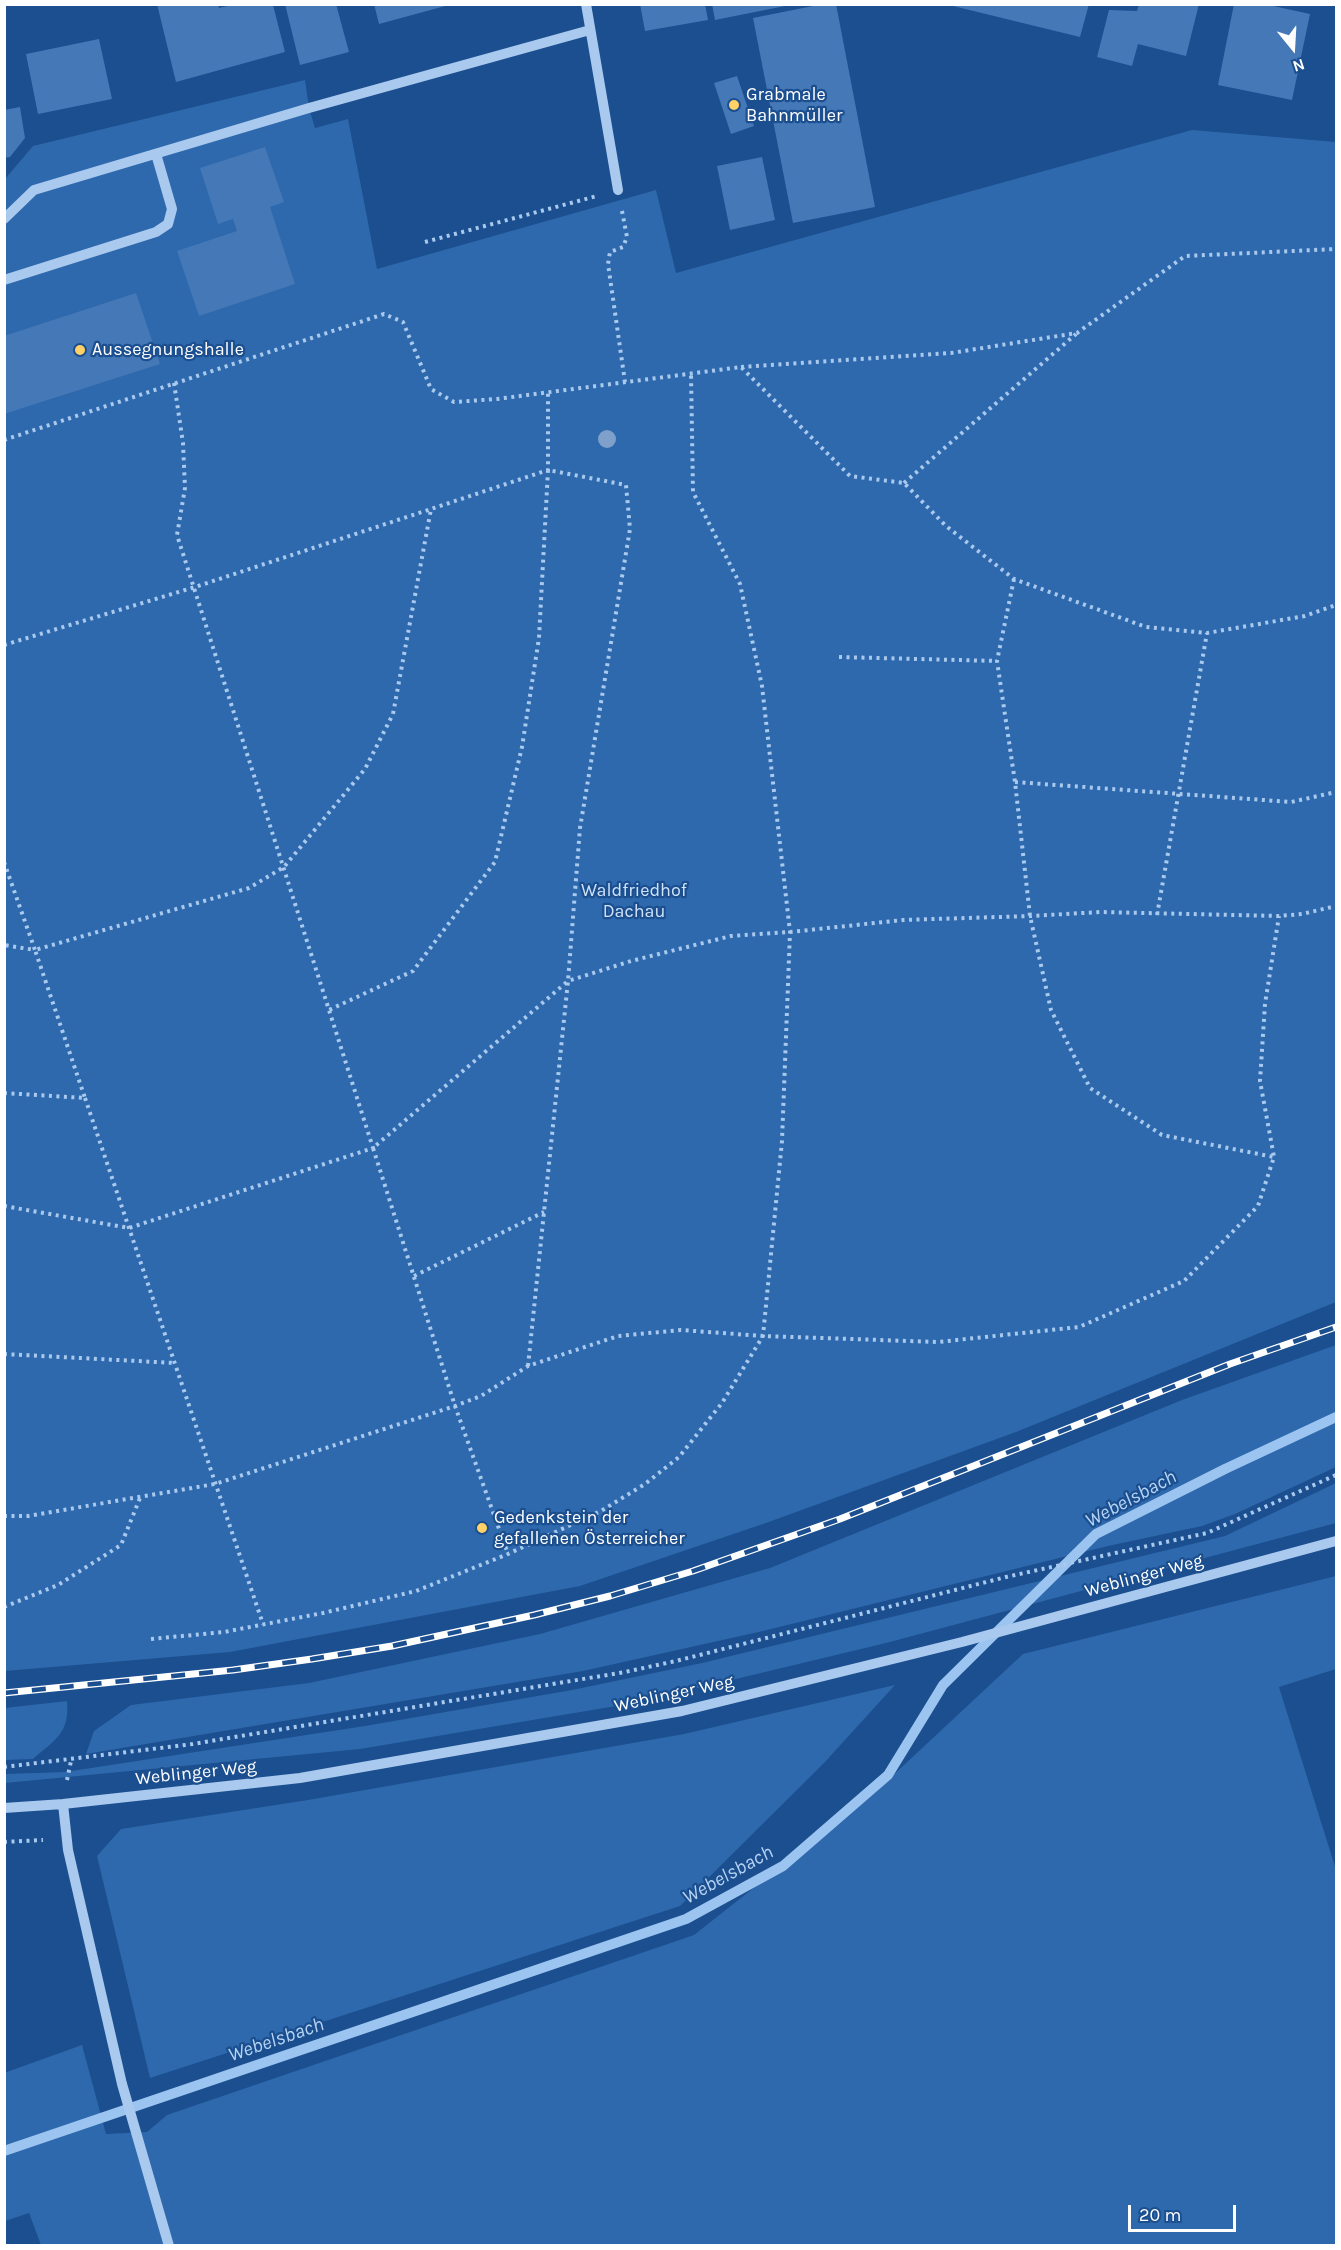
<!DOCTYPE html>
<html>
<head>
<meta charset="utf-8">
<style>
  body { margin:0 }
  #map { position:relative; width:1341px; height:2250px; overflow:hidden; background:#1b4f8f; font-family:Karla,sans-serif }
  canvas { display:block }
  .frame { position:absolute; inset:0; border:6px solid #fff; pointer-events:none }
  .north { position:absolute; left:1263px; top:18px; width:60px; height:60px; -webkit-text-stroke:4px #1b4f8f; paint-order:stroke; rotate:162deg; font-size:16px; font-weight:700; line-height:24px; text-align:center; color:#fff }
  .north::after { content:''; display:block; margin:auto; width:21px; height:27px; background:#fff; clip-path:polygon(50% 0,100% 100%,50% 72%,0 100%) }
  .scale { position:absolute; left:1128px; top:2205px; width:108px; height:27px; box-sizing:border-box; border:3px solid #fff; border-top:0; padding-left:8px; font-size:18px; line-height:21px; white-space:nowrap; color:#fff; -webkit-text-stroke:4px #1b4f8f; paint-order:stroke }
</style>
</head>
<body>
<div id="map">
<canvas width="1341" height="2250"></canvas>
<div class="frame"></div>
<div class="north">N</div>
<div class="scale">20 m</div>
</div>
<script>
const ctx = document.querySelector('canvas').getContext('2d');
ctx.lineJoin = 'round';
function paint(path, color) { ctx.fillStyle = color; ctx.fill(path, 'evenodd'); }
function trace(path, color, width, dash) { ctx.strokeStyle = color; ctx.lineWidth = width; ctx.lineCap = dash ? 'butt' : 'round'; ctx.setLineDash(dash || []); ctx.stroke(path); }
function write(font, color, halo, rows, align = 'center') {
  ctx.font = font + ' Karla,sans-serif'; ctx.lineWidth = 4.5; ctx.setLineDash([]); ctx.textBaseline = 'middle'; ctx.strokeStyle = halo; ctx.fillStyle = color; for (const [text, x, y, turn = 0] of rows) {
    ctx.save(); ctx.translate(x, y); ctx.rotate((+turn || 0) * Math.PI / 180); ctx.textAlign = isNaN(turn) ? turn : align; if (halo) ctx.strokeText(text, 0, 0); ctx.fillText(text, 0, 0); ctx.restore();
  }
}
paint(new Path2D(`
  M305,80l4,28 6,20 33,-9 29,150 279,-79 20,83 516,-143 144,12v1160l-320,130 -250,91 -186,63 -350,66 -225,19v-1492l28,-33z
  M1336,1345v122l-101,47 -33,12 -94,20 -345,85 -180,40 -497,83 8,-23 37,-26 178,-22 231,-49 230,-66 412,-168z
  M1336,1483v40l-450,120 -246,59 -280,47 -355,34v-9l60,-2 300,-46 207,-36 130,-27 523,-127z
  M1336,1576v93l-57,18 57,183v375h-1295l-12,-32 -24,8 -1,-148 78,-28 24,89 41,-2 20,-17 527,-180 180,-142 149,-139z
  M895,1685l-71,78 -144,143 -530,172 -53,-222 24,-27 187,-29 376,-66z
  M67,1701c3,32 -12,39 -34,58l-28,1v-52z`), '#2e69ad');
trace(new Path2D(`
  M4,2151l682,-232 97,-53 105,-91 55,-90 153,-151 129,-65 111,-52`), '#9cc4f0', 10);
paint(new Path2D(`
  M157,4h61l1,4 13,-3h41l12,47 -109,30z
  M285,4h51l13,48 -49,13z
  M374,4h75v1l-70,19z
  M640,4h65l3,16 -63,11z
  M712,4h73v2l-70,14z
  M823,4h13l39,203 -82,16 -40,-205z
  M954,4h135l-9,33 -127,-31z
  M1139,4h60l-13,52 -48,-12 -6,22 -35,-9 12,-47 28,1z
  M1234,4h30l46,10 -18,86 -74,-15z
  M99,39l13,60 -74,15 -12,-60z
  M737,76l17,50 -23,8 -17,-51z
  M20,107l5,31 -15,19 -6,1v-48z
  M265,147l19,55 -14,5 25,77 -96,32 -22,-65 60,-20 -4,-12 -15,5 -18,-56z
  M762,157l13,63 -45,10 -13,-64z
  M136,293l24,71 -156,50v-78z`), '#4478b7');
trace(new Path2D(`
  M622,211l5,26 -4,10 -13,5 -2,12 17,118
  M425,242l172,-46
  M741,367l210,-14 126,-20 108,-77 151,-7
  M174,383l9,60 2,45 -8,47 152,475 84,-39 82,-109 27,-115 17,-109 9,-168 78,15 4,44 -50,299 -12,153 -195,167 82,258 53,148
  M4,440l380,-126 19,8 28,67 23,13 43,-3 244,-32 109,109 54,7 42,43 68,53 132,48 61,6 98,-17 31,-11
  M904,483l172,-149
  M1014,579l-17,82 18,121 15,134 21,94 39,78 72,47 112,22
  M4,645l191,-58 236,-78
  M839,657l158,4
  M1015,782l276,20 45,-10
  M4,862l31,88 -31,-5
  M1157,915l50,-282
  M4,1093l81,5 -50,-148 214,-62 35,-21 81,-98 28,-55 38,-205 117,-39v-78
  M85,1098l178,526
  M4,1206l125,22 244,-80 -44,-138
  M414,1276l130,-64
  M4,1354l171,9
  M528,1366l40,-385 63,-20 100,-25 59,-4 113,-12 127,-4 71,-4 178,4 23,-2 34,-8
  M4,1516h24l187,-32 240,-78 26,-10 47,-30 90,-30 63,-6 82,6 175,6 141,-15 105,-46 74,-75 16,-49 -14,-76 5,-77 14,-88
  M4,1607l54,-22 63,-40 19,-47
  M151,1639l73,-7 99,-19 93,-22 92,-37 93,-43 44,-27 34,-27 43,-54 41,-67 19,-195 8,-209 -28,-246 -22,-102 -47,-92 -2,-118
  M4,1767l189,-23 432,-72 51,-11 330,-84 201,-44 129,-58
  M67,1780l4,-19
  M4,1842l39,-2`), '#a9c9ee', 4, [3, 4.5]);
trace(new Path2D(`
  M586,4l32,186
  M4,219l30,-29 275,-82 281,-78
  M4,280l152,-48 12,-8 4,-15 -16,-55
  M63,1804l5,46 54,234 47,162
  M4,1808l59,-4 237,-26 382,-67 280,-69 374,-101`), '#a9c9ee', 10);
const rail = new Path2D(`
  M4,1693l229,-23 79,-11 80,-13 142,-31 76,-19 83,-25 147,-52 390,-155 106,-37`);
trace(rail, '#fff', 7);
trace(rail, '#1b4f8f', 4.5, [14]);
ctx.fillStyle = '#7ea0ca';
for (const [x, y] of [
  [607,439]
]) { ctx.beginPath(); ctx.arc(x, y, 9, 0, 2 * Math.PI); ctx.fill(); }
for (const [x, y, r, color] of [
  [734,105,6,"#ffd166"],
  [80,350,6,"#ffd166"],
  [482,1528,6,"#ffd166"]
]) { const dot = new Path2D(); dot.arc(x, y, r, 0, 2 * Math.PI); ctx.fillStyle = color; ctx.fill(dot); trace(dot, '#1b4f8f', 2); }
write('18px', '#fff', '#1b4f8f', [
  ["Grabmale",746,95],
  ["Bahnmüller",746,116],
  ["Aussegnungshalle",92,350],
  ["Gedenkstein der",494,1518],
  ["gefallenen Österreicher",494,1539]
], 'left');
write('18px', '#cfe3fa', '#1b4f8f', [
  ["Waldfriedhof",634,891],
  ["Dachau",634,912]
]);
write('18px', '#fff', '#1b4f8f', [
  ["Weblinger Weg",1144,1576,-15],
  ["Weblinger Weg",674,1694,-12],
  ["Weblinger Weg",196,1773,-6]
]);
write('italic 20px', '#b5d3f5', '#1b4f8f', [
  ["Webelsbach",1131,1499,-28],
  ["Webelsbach",728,1875,-29],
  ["Webelsbach",276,2040,-19]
]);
</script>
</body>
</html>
